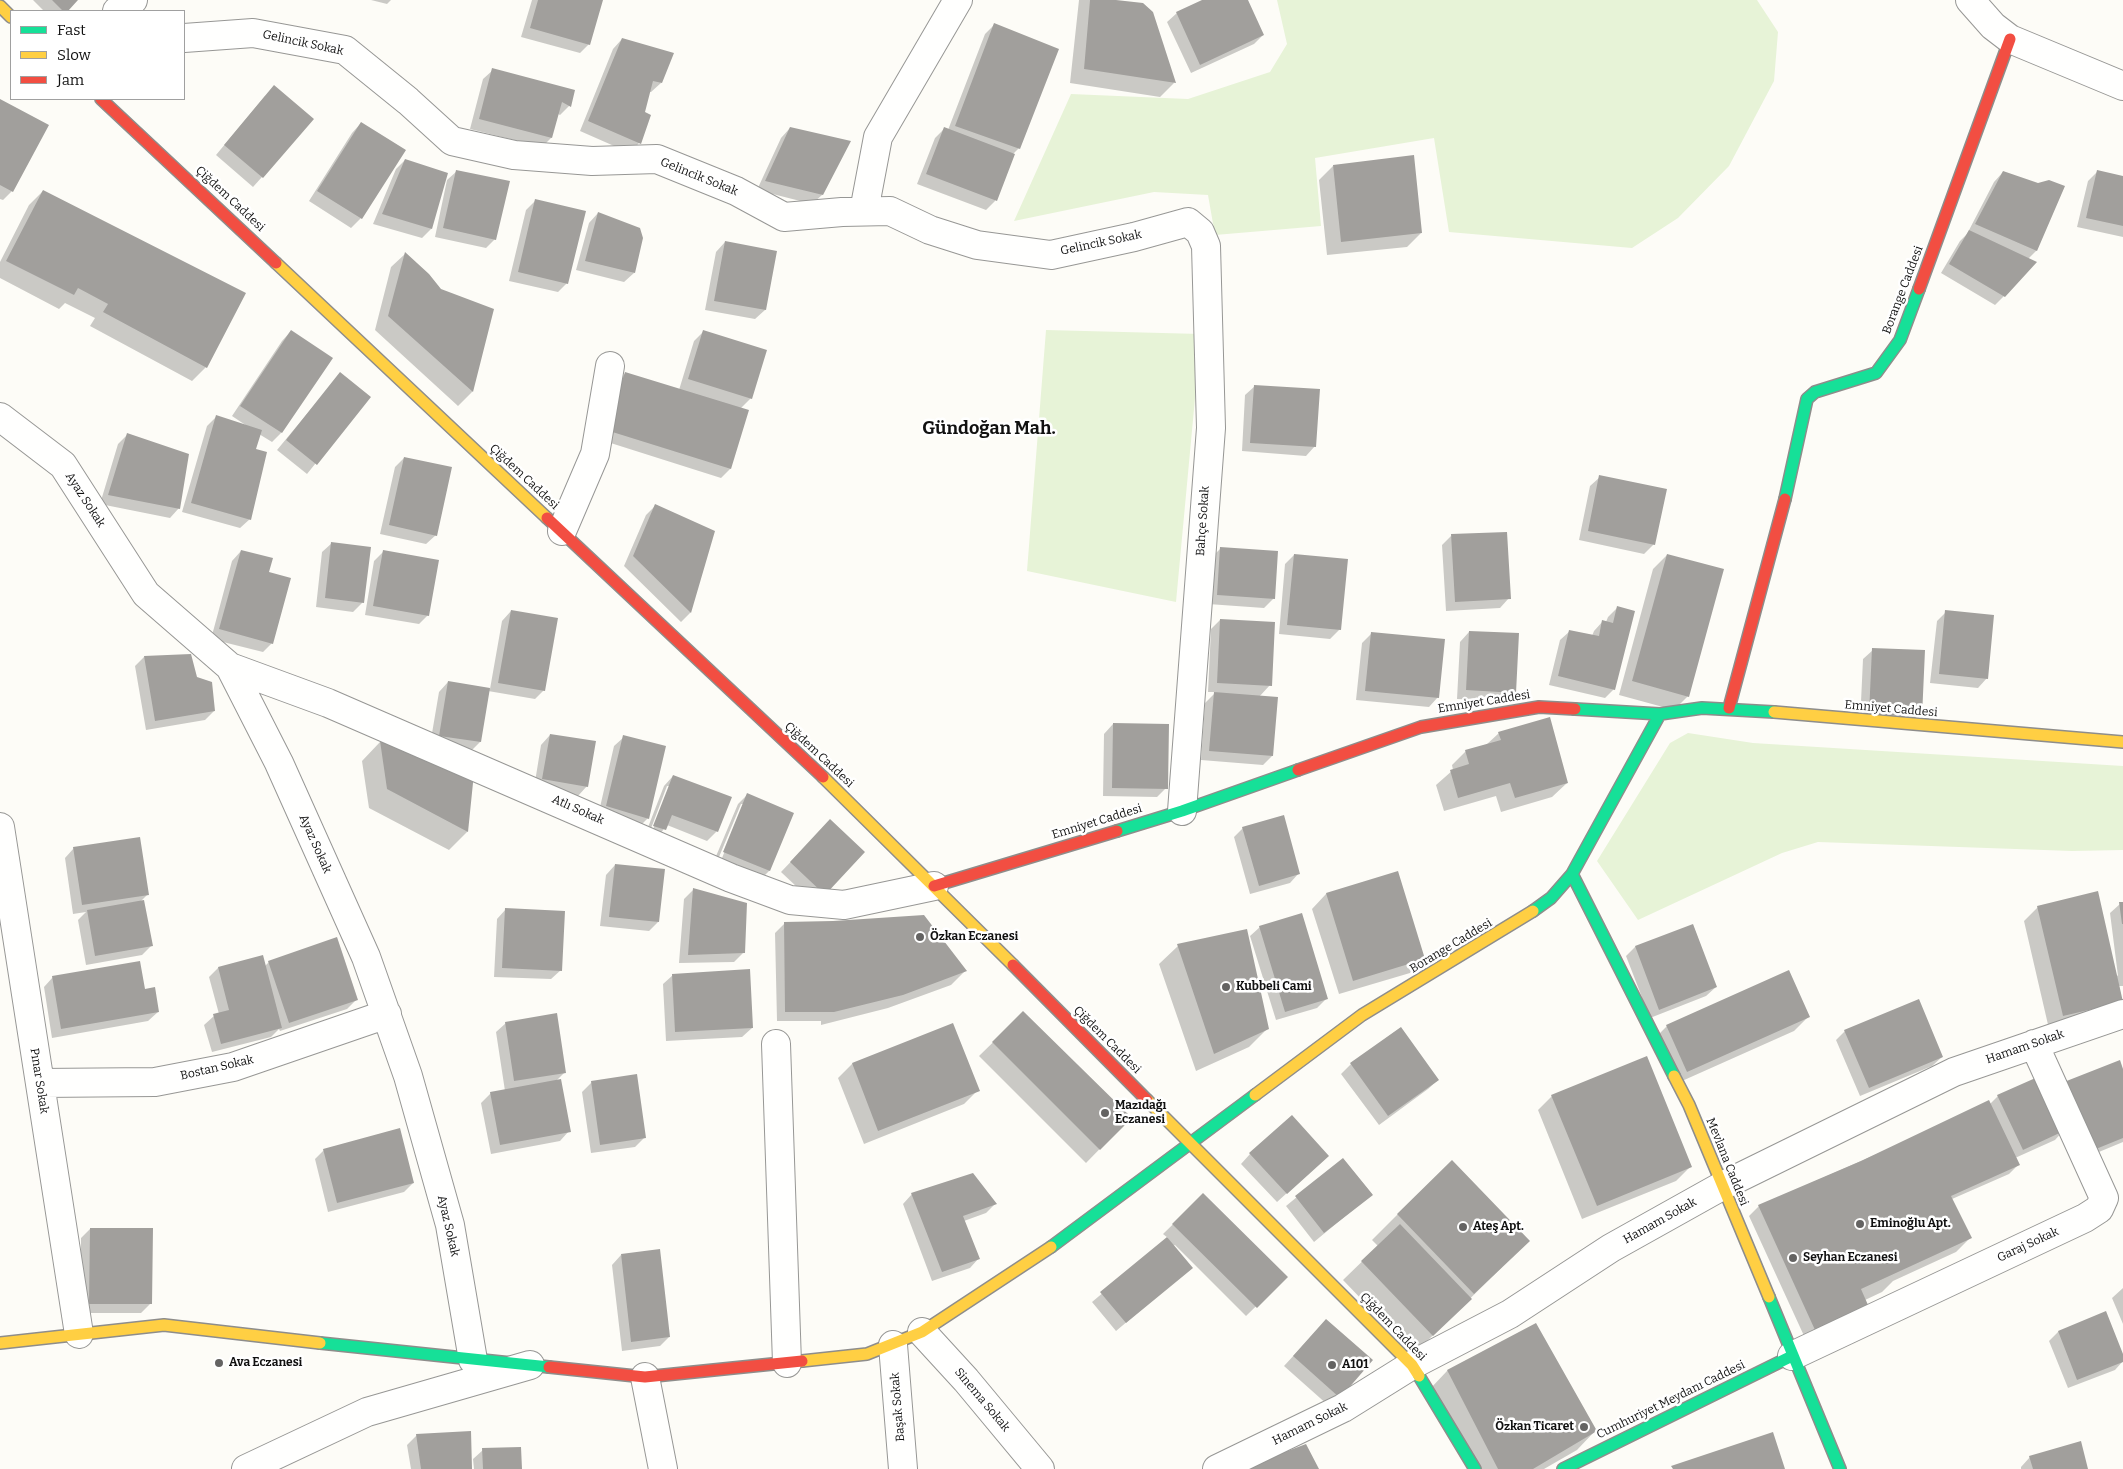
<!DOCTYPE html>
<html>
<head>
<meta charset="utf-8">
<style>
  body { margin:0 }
  #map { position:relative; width:2123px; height:1469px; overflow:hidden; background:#fdfcf7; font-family:Bitter,serif }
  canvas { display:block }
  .legend { position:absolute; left:10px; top:10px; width:175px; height:90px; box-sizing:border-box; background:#fff; border:1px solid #a0a0a0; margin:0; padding:6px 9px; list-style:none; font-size:15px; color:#111 }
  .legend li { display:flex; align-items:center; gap:10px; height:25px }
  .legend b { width:25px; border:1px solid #a0a0a0 }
</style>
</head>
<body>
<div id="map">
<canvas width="2123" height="1469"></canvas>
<ul class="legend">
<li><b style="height:6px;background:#16e098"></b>Fast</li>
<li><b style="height:6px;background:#ffcf43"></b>Slow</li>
<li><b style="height:6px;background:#f24e42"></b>Jam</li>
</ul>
</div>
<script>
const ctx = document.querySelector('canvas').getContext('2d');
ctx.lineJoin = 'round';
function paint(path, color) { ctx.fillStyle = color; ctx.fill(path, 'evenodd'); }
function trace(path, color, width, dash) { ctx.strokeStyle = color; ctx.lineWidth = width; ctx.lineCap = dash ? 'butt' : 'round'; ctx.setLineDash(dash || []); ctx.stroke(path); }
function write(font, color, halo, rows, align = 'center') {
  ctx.font = font + ' Bitter,serif'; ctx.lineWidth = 5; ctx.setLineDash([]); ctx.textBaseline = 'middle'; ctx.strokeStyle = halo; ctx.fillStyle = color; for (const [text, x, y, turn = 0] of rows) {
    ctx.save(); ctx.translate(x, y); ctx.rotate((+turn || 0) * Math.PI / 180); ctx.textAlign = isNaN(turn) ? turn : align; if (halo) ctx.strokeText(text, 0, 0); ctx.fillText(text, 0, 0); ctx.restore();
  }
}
paint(new Path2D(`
  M1277,0h480l21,32 -4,49 -45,85 -51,52 -46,30 -183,-16 -15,-94 -119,20 6,68 -106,9 -7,-40 -54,-3 -140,29 57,-127 117,5 82,-27 17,-28z
  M1046,330l155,4 -25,268 -149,-31z
  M1688,733l65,10 370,23v84l-51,1 -254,-9 -36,11 -144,67 -41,-59 73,-118z`), '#e7f3d7');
paint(new Path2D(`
  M33,0h44l-11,11h-22z
  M371,0h20l-4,4z
  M532,0h70l-13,44 -9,9 -59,-16z
  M1079,0h34l61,83 -14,14 -90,-14z
  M1205,0h42l16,35 -9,9 -63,29 -24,-51 10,-9z
  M994,25l25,123 -6,6 -18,47 -9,9 -69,-26 18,-46 9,-9 4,1 37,-96z
  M622,39l39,44 -10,9h-2l-6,21 -4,30 -9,10 -50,-22 33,-82z
  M493,70l81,21 -5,15 -9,9 -2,-1 -7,24 -9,9 -72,-18 13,-50z
  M265,96l-3,81 -9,10 -37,-32z
  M0,101l12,90 -9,9 -3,-1z
  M361,123l43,27 -43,68 -10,10 -42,-27 43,-68z
  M790,128l32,67 -10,9 -55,-14 24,-52z
  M405,160l26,69 -9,9 -49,-14 23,-55z
  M1333,166l88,67 -14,14 -80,8 -8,-75z
  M457,171l38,68 -9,9 -51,-11 12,-57z
  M2098,171l25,6v60l-46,-10 11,-46z
  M2003,172l35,12 26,3 -28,64 -8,8 -24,37 -9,9 -54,-32 19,-32 7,-7 27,-52z
  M43,191l163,176 -14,14 -102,-55 5,-8 -30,-15 -6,6 -59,-31v-16l29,-57z
  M536,200l31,83 -9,9 -49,-11 17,-71z
  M598,213l36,60 -10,9 -48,-12 13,-47z
  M725,242l51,10 -11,58 -10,9 -50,-9 11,-58z
  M405,254l35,36 53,20 -21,82 -14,14 -83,-76 16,-63z
  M291,331l-10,102 -9,9 -13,-8 -5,16 -4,69 -10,9 -58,-16 25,-86 9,-9 31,9 -15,-10 50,-75z
  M703,332l48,66 -11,11 -10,60 -9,9 -123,-39 17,-56 10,-9 54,16 15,-49z
  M340,374l29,23 -62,77 -30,-24z
  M1255,386l60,60 -9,10 -64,-5 3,-56z
  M128,434l51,74 -9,10 -70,-14 18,-60z
  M404,458l32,77 -10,9 -46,-10 15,-67z
  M1600,477l54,67 -10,10 -65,-14 11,-54z
  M656,505l58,27 -24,81 -9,9 -57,-56 22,-51z
  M1451,536l58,62 -9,10 -54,3 -4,-66z
  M332,543l31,59 -10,10 -37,-5 6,-55z
  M1221,548l53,50 -10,10 -56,-4 3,-46z
  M241,551l27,22 4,70 -9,9 -52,-13 21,-78z
  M384,551l44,64 -9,9 -54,-9 9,-54z
  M1294,555l46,74 -10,10 -51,-5 6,-70z
  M1667,555l21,141 -14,14 -55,-15 34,-126z
  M1617,608l-3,81 -9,9 -56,-13 11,-45 10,-9 22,5 2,-5 9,-10 3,1 2,-5z
  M511,611l33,79 -9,9 -47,-8 -8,51 -9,9 -41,-6 9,-53 9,-10 42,7 12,-68z
  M1946,612l41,66 -9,10 -48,-5 7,-62z
  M1220,620l50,65 -11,12 13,59 -9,9 -62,-5 4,-57 11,-11h-8l3,-63z
  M1469,632l46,60 -10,9 -48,-2 3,-57z
  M1371,634l67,63 -9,10 -73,-7 6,-57z
  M1873,650l51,2 -64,71 3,-64z
  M144,657l52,21 18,33 -9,9 -59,10 -11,-64z
  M1113,724l53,64 -9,9 -54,-1 1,-62z
  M1499,733l68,50 -15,14 -51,15 -5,-16 -52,15 -8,-26 17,-15 -1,-5 14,-14 20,-6z
  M550,735l37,51 -9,10 -44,-8 7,-43z
  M624,737l24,81 -10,10 -40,-12 16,-70z
  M380,742l93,32 -6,58 -18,18 -80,-42 -7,-47z
  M673,776l44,55 -10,10 -40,-16 -11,14 -11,-4 19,-49zM667,786h3l-18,46 -2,-1z
  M747,795l46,19 -24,57 -9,9 -46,-19 24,-57zM741,804h3l-22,54 -3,-1z
  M1243,828l56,45 -9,10 -40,11 -16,-57z
  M821,830l43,22 -49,52 -34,-32z
  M74,848l73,47 -7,7 11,44 -9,9 -56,10 -8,-45 8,-8 -13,2 -8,-56z
  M615,865l43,57 -9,9 -49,-5 6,-51z
  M1398,873l26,86 -14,14 -71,21 -27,-85 14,-15z
  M694,889l49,64 -9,9 -55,1 5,-64z
  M2123,903v83h-4l3,15 -73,28 -25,-108 14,-14 80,69 -8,-63 10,-9z
  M506,909l55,61 -10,9 -57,-2 3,-58z
  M785,923l180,48 -14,14 -63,23 -67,17v-4h-44l-2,-88z
  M1693,925l23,62 -10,9 -56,22 -24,-62 9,-9z
  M1260,927l67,71 -10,10 -41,12 -26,-84z
  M1178,946l90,82 -19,19 -53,24 -37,-107z
  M269,962l87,38 -9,9 -67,22 -1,-2 -8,8 -59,15 -8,-27 10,-9 5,-2 -10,-37 9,-9 47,-2z
  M673,975l79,53 -10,9 -76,4 -3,-57z
  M53,977l91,14 14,21 -10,9 -96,17 -8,-51z
  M1023,1013l107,105 -44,45 -107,-107z
  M1808,1017l-14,14 -121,54 -20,-45 14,-14z
  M506,1023l59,49 -9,9 13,50 -9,10 -69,13 -10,-51 10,-10 14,-2 -9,-59z
  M952,1025l26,65 -14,14 -100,40 -26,-66 14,-14z
  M1400,1028l38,52 -10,9 -49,36 -38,-51 10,-10z
  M1845,1031l97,26 -10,9 -72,30 -24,-56z
  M2123,1072v70l-41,17z
  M592,1082l52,56 -9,9 -44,6 -9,-61z
  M1552,1096l138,71 -14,14 -94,38 -44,-109z
  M1998,1096l66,34 -9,10 -40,18 3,7 -9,9 -57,25 18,39 -14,14 -63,29 -11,11 -17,8 -60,38 -56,-122 10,-10 231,-102z
  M324,1150l89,33 -9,9 -76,20 -13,-53z
  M1250,1154l68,11 -41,37 -36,-38z
  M1343,1159l29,35 -58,48 -28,-36z
  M912,1194l83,10 -9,9 -22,8 15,37 -9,10 -38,13 -29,-77z
  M1203,1195l83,82 -40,39 -71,-71 -2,1 18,22 -75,63 -24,-29 76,-64 -5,-4z
  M1398,1214l104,53 -88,87 -71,-74 35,-34 -6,-6z
  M90,1229l61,74 -10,10h-60v-75z
  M621,1255l48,82 -9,9 -38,5 -10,-86z
  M2123,1288v36l-11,-26z
  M2105,1313l18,48 -8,9 -47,18 -19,-47 9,-9z
  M1317,1330l54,30 -42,46 -45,-40z
  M1485,1352l110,79 -18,19 -33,19h-74l-41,-79 18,-19z
  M417,1435l54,34h-60l-4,-24z
  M483,1450l37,19h-46l-1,-10z
  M2030,1457l57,12h-66v-2z`), '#0003');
paint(new Path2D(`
  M52,0h26l-10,11h-5z
  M538,0h65l-13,45 -60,-17z
  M1090,0h26l27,3 10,9 23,71 -92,-14z
  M1202,0h46l16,35 -64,30 -24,-53z
  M994,23l65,26 -39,100 -65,-23z
  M622,38l52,15 -12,30 -9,-2 -8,31 6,3 -10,29 -53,-23z
  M492,68l83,22 -4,17 -9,-5 -10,36 -73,-19z
  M274,85l40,34 -51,59 -39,-33z
  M0,99l49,26 -36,67 -13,-7z
  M361,122l45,28 -44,69 -45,-28z
  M790,127l61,14 -28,54 -58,-14z
  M944,127l71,27 -18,47 -71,-27z
  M1414,155l8,78 -81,9 -8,-77z
  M405,159l43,14 -16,56 -50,-15z
  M456,170l54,11 -14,59 -53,-12z
  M2097,170l26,6v50l-37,-8z
  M2003,171l35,12 11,-3 16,6 -28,65 -62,-27z
  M43,190l203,103 -39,75 -104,-56 5,-8 -30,-16 -4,7 -68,-34z
  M535,199l51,12 -18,73 -50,-12z
  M598,212l42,16 3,10 -8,35 -50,-12z
  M1969,230l68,32 -32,35 -56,-33z
  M725,241l52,10 -11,59 -52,-9z
  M405,252l24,22 12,15 53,20 -21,83 -85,-76z
  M291,330l42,28 -51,75 -42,-27z
  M703,330l64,20 -15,49 -64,-20z
  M340,372l31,25 -54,68 -31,-25z
  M625,372l124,38 -18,59 -125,-39z
  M1254,385l66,4 -4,58 -66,-4z
  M216,415l46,15 -6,19 11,3 -16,68 -60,-17z
  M127,433l62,21 -9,55 -72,-14z
  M404,457l48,10 -15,69 -48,-11z
  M1599,475l68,14 -12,56 -67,-14z
  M655,504l60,27 -24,82 -58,-57z
  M1507,532l4,67 -56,3 -4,-68z
  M331,542l40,5 -7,56 -39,-5z
  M1220,547l58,4 -3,48 -58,-4z
  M241,550l32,8 -4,14 22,6 -18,66 -54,-15z
  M383,550l56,10 -10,56 -56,-10z
  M1294,554l54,5 -7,71 -54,-5z
  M1667,554l57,15 -35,128 -57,-16z
  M1617,606l18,5 -20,79 -57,-14 11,-46 30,6 3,-16 11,3z
  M511,610l47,8 -13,73 -47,-8z
  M1945,610l49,5 -6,64 -49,-5z
  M1220,619l55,3 -3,64 -55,-3z
  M1469,631l50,2 -3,60 -50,-3z
  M1371,632l74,7 -6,59 -74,-7z
  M1872,648l53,2 -3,67 -53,-3z
  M191,654l6,23 15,5 3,29 -60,10 -11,-65z
  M448,681l42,7 -9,54 -42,-6z
  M1214,692l64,5 -5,59 -64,-5z
  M1550,717l18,66 -53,15 -5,-15 -52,15 -8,-28 19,-6 -4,-14 36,-10 -3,-8z
  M1113,723l56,1 -1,65 -56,-1z
  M550,734l46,7 -8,46 -46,-8z
  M623,735l43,11 -17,73 -43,-13z
  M380,741l94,32 -6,59 -81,-43z
  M673,775l59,22 -14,35 -46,-17 -6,15 -13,-4z
  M747,793l47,20 -24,58 -47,-19z
  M1284,815l16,59 -41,12 -17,-59z
  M830,819l35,33 -40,43 -35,-33z
  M140,837l9,58 -67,10 -9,-58z
  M615,864l50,5 -6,53 -50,-5z
  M1398,871l27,88 -72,22 -27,-88z
  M693,888l54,15 -2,50 -57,2z
  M2098,891l25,111 -60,14 -26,-110z
  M144,900l9,46 -58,10 -8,-46z
  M2119,902h4v22h-1z
  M505,908l60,3 -3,60 -60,-3z
  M1302,913l26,86 -43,13 -26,-86z
  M924,915l43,56 -64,24 -69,17h-49l-1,-90 49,-1z
  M1693,924l24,63 -58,23 -24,-64z
  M1247,929l22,100 -55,25 -37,-110z
  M337,937l21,63 -69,23 -21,-62z
  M263,955l19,73 -61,16 -8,-30 16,-4 -11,-43z
  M140,961l5,28 10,-2 4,25 -98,17 -9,-53z
  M750,969l3,59 -78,4 -3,-58z
  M1789,970l21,47 -123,55 -21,-47z
  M1919,999l24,58 -74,31 -25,-58z
  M1023,1011l109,107 -32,32 -108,-108z
  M557,1013l9,60 -52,8 -9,-59z
  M953,1023l27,68 -102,40 -26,-68z
  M1401,1027l38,53 -51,36 -38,-53z
  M1647,1056l45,111 -95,39 -46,-111z
  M2120,1060l3,9v69l-32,13 -27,-69z
  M637,1074l9,64 -46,7 -9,-64z
  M2040,1076l26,54 -43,20 -26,-55z
  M561,1079l10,53 -71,13 -10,-53z
  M1989,1100l31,65 -69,31 21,42 -111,51 7,16 -53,25 -57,-125 103,-44z
  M1292,1115l37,41 -42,38 -38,-41z
  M400,1128l14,55 -77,20 -14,-54z
  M1343,1158l30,37 -49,38 -29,-37z
  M1452,1160l78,81 -56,53 -77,-80z
  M973,1173l24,31 -34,12 17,43 -38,13 -31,-79z
  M1203,1193l85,84 -31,31 -85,-84z
  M1400,1224l72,75 -39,37 -72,-75z
  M90,1228h63l-1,76h-63z
  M1167,1237l26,31 -67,55 -26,-31z
  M660,1249l10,88 -39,5 -10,-88z
  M2106,1311l17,43v8l-46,18 -19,-49z
  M1326,1319l47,41 -33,38 -47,-42z
  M1536,1323l61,108 -64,38h-35l-51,-99z
  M471,1431l1,38h-51l-5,-35z
  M1773,1432l12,37h-112l-2,-3z
  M2081,1441l7,28h-55l-4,-13z
  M1306,1444l13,25h-79z
  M521,1447l1,22h-39l-1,-21z`), '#a19f9c');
const street = new Path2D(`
  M1970,0l23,26 17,13 113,47
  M117,11l16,-11
  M184,38l69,-5 92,17 63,51 44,40 62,14 78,6 65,-2 79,32 48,26 58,-5 48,-1 40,19 47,15 74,10 83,-18 54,-15 12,10 6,14 5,182 -29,383
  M864,211l14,-74 80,-137
  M0,417l63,48 83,129 84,73 49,96 87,194 42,119 42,149 23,135
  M562,531l33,-77 15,-88
  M230,667l98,36 403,175 59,22 54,5 90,-19
  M0,827l79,507
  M776,1044l11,319
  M40,1083l115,-1 78,-15 154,-53
  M922,1332l44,48 74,89
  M893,1345l10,124
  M1792,1356l259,-122 34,-16 14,-9 5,-11 -70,-154
  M645,1377l18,92
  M246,1469l121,-57 163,-47
  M1217,1469l126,-61 69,-43 98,-51 101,-66 111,-62 232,-114 169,-58`);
const fast = new Path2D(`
  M1785,499l22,-100 8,-7 61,-19 24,-33 19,-51
  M1575,709l85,5 42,-6 72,4
  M1117,831l65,-20 116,-41
  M1572,874l102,202
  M1533,911l18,-13 21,-24 88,-160
  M1051,1247l204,-152
  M1769,1297l71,172
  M320,1343l229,24
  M1419,1376l56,93
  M1563,1469l229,-113`);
const slow = new Path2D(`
  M0,6l11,11
  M276,263l271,255
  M1774,712l349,30
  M823,777l190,188
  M1674,1076l15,29 80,192
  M1255,1095l107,-80 171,-104
  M1147,1100l265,265 7,11
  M0,1343l164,-18 156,18
  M802,1361l65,-7 55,-22 129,-85`);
const jam = new Path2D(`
  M101,99l175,164
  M1919,289l91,-250
  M547,518l276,259
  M1729,708l56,-209
  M1298,770l123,-43 118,-20 36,2
  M934,886l183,-55
  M1013,965l134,135
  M549,1367l96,10 157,-16`);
trace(street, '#979795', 30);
trace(fast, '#8e8d8b', 14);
trace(slow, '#8e8d8b', 14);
trace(jam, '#8e8d8b', 14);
trace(street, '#fffffe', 28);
trace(fast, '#16e098', 11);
trace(slow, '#ffcf43', 11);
trace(jam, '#f24e42', 11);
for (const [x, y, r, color] of [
  [920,937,5,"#646362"],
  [1226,987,5,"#646362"],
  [1105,1113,5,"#646362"],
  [1860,1224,5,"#646362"],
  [1463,1227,5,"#646362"],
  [1793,1258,5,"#646362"],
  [219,1363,5,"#646362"],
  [1332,1365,5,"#646362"],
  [1584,1427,5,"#646362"]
]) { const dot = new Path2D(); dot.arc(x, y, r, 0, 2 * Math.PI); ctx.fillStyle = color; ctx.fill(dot); trace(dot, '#fff', 2); }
write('12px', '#111', '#fff', [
  ["Gelincik Sokak",303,43,12],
  ["Gelincik Sokak",699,177,22],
  ["Çiğdem Caddesi",230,199,43],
  ["Gelincik Sokak",1101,243,-12],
  ["Borange Caddesi",1903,290,-69],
  ["Çiğdem Caddesi",524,477,43],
  ["Ayaz Sokak",85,500,57],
  ["Bahçe Sokak",1203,521,-86],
  ["Emniyet Caddesi",1484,702,-9],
  ["Emniyet Caddesi",1891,709,5],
  ["Çiğdem Caddesi",819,755,43],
  ["Atlı Sokak",578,810,24],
  ["Emniyet Caddesi",1097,822,-17],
  ["Ayaz Sokak",315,844,66],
  ["Borange Caddesi",1451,946,-31],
  ["Çiğdem Caddesi",1107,1040,45],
  ["Hamam Sokak",2025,1047,-19],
  ["Bostan Sokak",217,1068,-13],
  ["Pınar Sokak",39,1081,81],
  ["Mevlana Caddesi",1727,1162,68],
  ["Hamam Sokak",1660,1221,-29],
  ["Ayaz Sokak",448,1226,77],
  ["Garaj Sokak",2028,1245,-25],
  ["Çiğdem Caddesi",1393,1327,46],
  ["Sinema Sokak",982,1400,50],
  ["Cumhuriyet Meydanı Caddesi",1671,1400,-26],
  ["Başak Sokak",898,1407,-95],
  ["Hamam Sokak",1310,1424,-26]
]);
write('bold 12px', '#111', '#fff', [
  ["Özkan Eczanesi",930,937],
  ["Kubbeli Cami",1236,987],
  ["Mazıdağı",1115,1106],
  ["Eczanesi",1115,1120],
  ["Eminoğlu Apt.",1870,1224],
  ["Ateş Apt.",1473,1227],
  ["Seyhan Eczanesi",1803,1258],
  ["Ava Eczanesi",229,1363],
  ["A101",1342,1365],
  ["Özkan Ticaret",1574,1427,"right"]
], 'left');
write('bold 18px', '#111', '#fff', [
  ["Gündoğan Mah.",989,429]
]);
</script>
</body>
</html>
